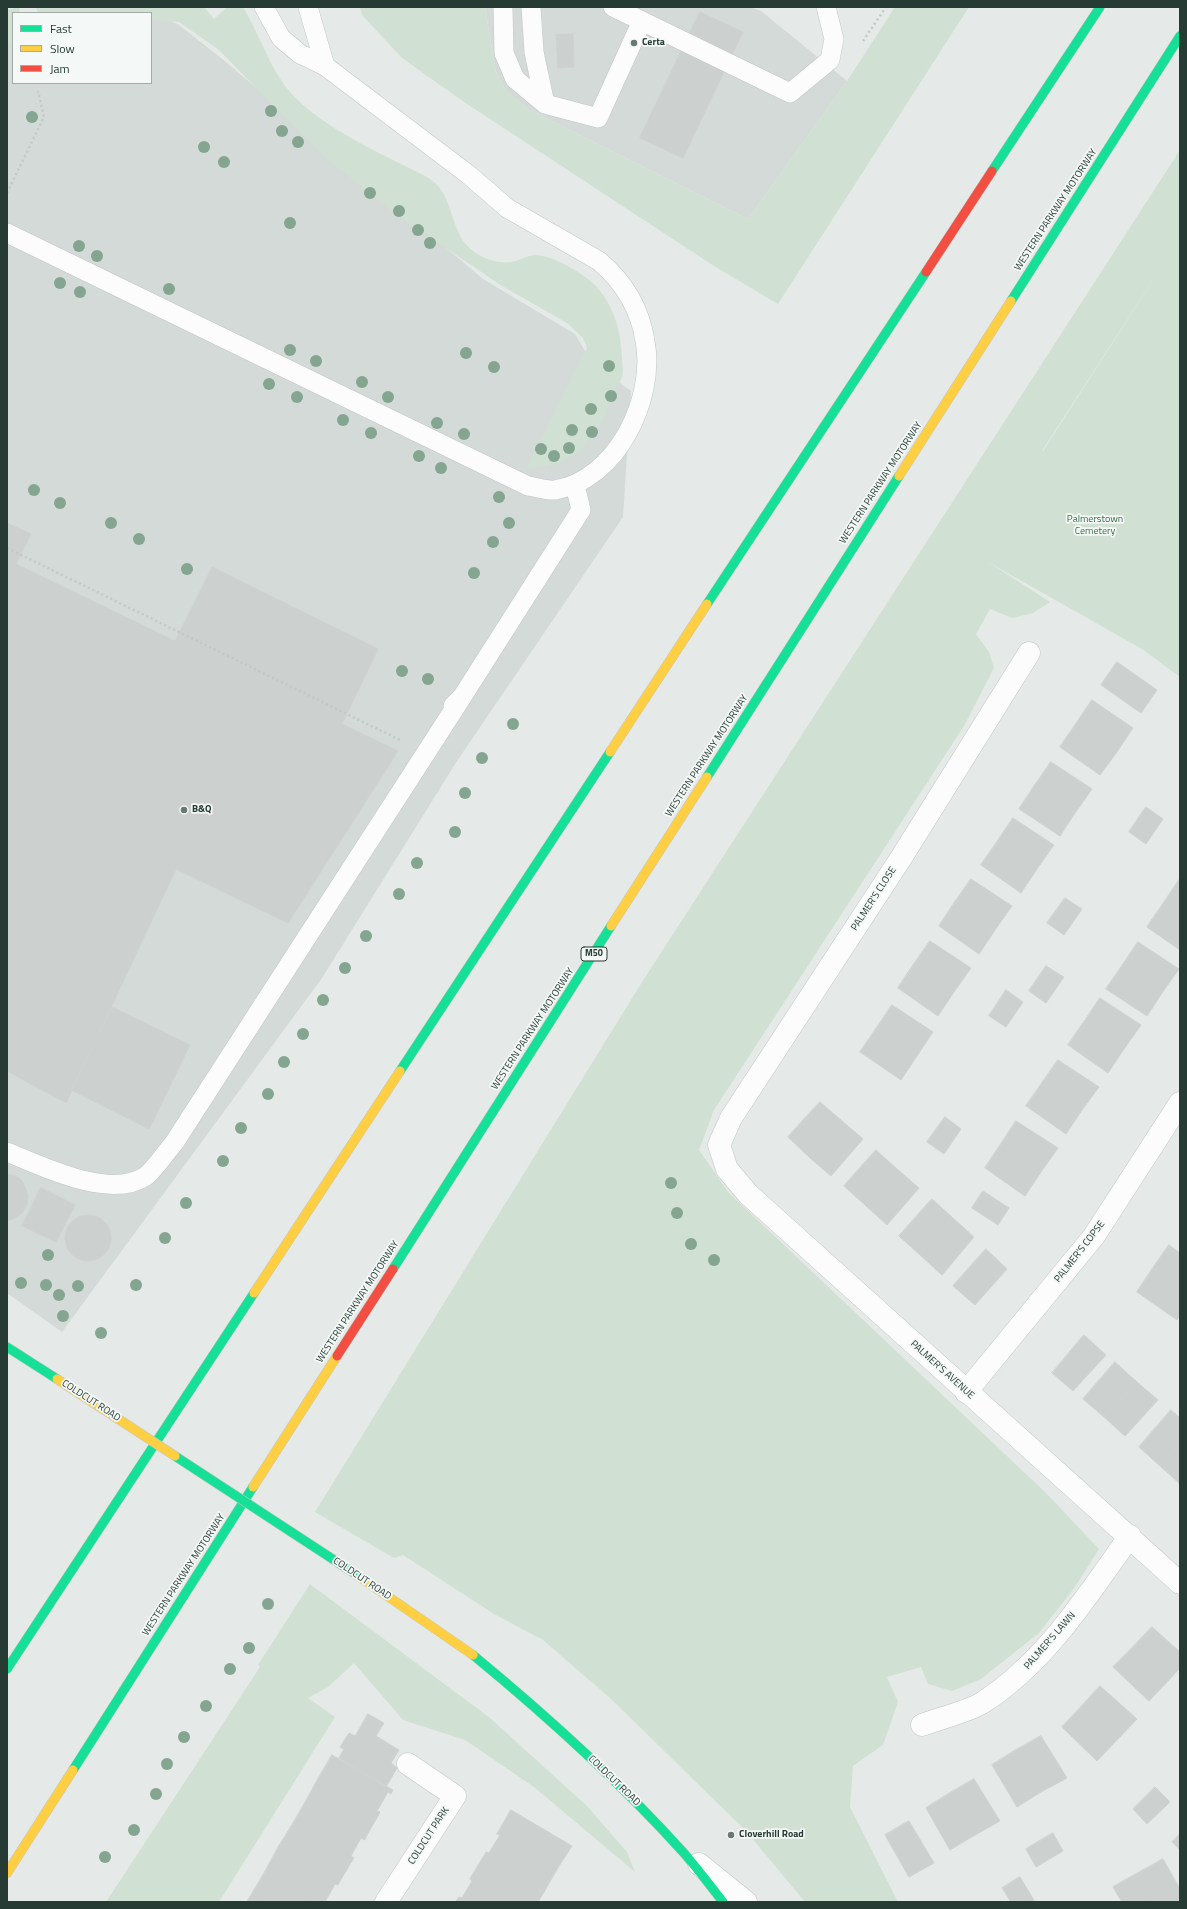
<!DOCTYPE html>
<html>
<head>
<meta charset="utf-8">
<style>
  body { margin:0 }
  #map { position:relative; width:1187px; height:1909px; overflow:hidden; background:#e5e9e7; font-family:"Titillium Web",sans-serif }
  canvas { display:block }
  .frame { position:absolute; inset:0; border:8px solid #253b34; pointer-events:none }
  .legend { position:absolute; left:12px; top:12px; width:140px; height:72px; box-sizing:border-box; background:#f4f8f6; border:1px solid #a1aca8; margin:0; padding:5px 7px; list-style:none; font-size:12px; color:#253b34 }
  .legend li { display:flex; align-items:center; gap:8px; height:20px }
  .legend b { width:20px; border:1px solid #a1aca8 }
</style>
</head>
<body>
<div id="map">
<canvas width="1187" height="1909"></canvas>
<div class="frame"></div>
<ul class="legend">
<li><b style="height:5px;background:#16e098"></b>Fast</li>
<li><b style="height:5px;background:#ffcf43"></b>Slow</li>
<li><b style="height:5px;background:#f24e42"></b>Jam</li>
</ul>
</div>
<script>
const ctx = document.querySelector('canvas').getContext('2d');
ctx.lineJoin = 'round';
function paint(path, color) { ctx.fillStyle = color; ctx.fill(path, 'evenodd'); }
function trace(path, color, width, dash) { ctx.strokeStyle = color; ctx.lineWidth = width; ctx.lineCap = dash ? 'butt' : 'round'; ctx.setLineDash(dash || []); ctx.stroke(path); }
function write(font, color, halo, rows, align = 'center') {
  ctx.font = font + ' "Titillium Web",sans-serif'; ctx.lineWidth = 3.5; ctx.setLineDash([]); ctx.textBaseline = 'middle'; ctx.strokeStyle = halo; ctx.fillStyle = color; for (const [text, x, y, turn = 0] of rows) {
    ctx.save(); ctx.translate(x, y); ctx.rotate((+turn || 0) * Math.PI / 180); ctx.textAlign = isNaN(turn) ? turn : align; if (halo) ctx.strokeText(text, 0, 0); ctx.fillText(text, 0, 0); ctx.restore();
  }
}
paint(new Path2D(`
  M485,7h265l11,4 86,70 -99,138 -220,-110 -21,-17 -11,-20z
  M152,12l27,13 42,33 262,221 92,55 17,29 39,28 -8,126 -166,244 -135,217 -260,354 -55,-39v-1252l6,-2v44h138v-70z`), '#d4dad7');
paint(new Path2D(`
  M19,7l1,6h-7v25l-3,6 -3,1v-35z
  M36,7h168l10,12 13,-12h16c14,23 23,50 38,73 27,43 102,74 146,97 4,3 9,6 12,10 15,18 13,48 33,63 11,9 26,14 40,12 8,-2 14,-6 23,-7 17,0 46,17 59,29 20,21 27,46 28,75 0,5 2,13 0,18 -2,7 -9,13 -12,21 -2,6 -3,14 -6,20 -18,34 -38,47 -77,50l60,-120 -4,-10 -16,-15 -65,-37 -105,-71 -75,-60 -103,-105 -40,-28 -28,-2v-7h-113z
  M360,7h125l11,65 11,20 21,17 220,110 99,-138 48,-74h74l-191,297 -64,-38 -250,-164 -62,-44 -40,-43z
  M1180,150v527l-38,-28 -154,-87 62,40 -17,11 -21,5 -22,-9 -14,25 13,18 5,16 -30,58 -250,384 -15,40 29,42 318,301 53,56 -24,38 -36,46 -58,46 -29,12 -24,-7 -7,-17 -34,10 11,25 -15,43 -30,21 -3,41 48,95h-93l-59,-71 -136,-133 -67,-58 -49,-26 -91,-59 -9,3 -79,-46 327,-530zM1173,249l-130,202h-1z
  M310,1584l180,134 97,88 40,46 8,20 -101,-85 -69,-47 -62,-20 -49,-57 -26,24 -20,11 27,19 -116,185h-113l154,-235 -2,-2z`), '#d0e1d4');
const building = new Path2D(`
  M700,12l43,20 -60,126 -43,-20z
  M573,34l1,33 -16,1 -2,-33z
  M7,523l24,11 -15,30 159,77 37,-74 166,82 -36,75 56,27 -110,172 -112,-54 -110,234 -59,-32z
  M1117,662l40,28 -16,23 -40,-28z
  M1092,700l41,28 -16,24 -41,-28z
  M1076,724l41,28 -17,23 -40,-28z
  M1051,762l41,27 -17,24 -40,-28z
  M1035,785l40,28 -15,23 -41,-27z
  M1146,807l17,12 -17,25 -17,-12z
  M1013,818l41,27 -17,24 -40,-27z
  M997,842l40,27 -16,24 -40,-28z
  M971,879l41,27 -17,24 -40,-28z
  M1179,880l1,1v35l-17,-12z
  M1065,898l17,11 -18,26 -17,-12z
  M955,902l40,28 -16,24 -40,-28z
  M1163,904l17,12v34l-33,-23z
  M930,941l41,27 -17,24 -40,-28z
  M1138,942l41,27 -17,24 -40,-27z
  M914,964l40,28 -16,24 -40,-28z
  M1046,966l18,11 -18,26 -17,-12z
  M1122,966l40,27 -15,23 -41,-27z
  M1006,990l17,12 -17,25 -17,-11z
  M1100,998l41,27 -17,24 -40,-27z
  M892,1005l41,27 -16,24 -41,-27z
  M112,1007l78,38 -41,84 -78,-39z
  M1084,1022l40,27 -16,24 -40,-28z
  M876,1029l41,27 -16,24 -41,-28z
  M1058,1060l41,27 -17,23 -40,-27z
  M1042,1083l40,27 -16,24 -40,-28z
  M820,1102l22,19 -33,36 -21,-20z
  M945,1117l16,12 -17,25 -17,-12z
  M842,1121l21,18 -32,37 -22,-19z
  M1016,1121l42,27 -17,24 -40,-28z
  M1001,1144l40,28 -16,24 -40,-28z
  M876,1150l21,19 -32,36 -21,-19z
  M897,1169l22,19 -32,37 -22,-20z
  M7,1174l9,2 6,5 4,8 2,7 -1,8 -4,8 -6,5 -10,4z
  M41,1188l34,17 -19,37 -34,-16z
  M983,1191l26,17 -11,17 -26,-17z
  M932,1199l21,19 -33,37 -21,-19z
  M65 1238a23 23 0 1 1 46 0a23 23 0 1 1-46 0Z
  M953,1218l21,19 -32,38 -22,-20z
  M1169,1245l11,8v34l-27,-19z
  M986,1249l21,20 -32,36 -22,-19z
  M1153,1268l27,19v29l-3,4 -40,-28z
  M1084,1335l22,20 -33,36 -21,-18z
  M1115,1362l22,20 -33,35 -21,-18z
  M1137,1382l21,18 -33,36 -21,-19z
  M1171,1410l9,8v26l-20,22 -21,-19z
  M1180,1444v40l-20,-18z
  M1152,1627l28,25v16l-12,13 -35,-34z
  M1133,1647l35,34 -19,20 -36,-34z
  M1100,1686l37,33 -20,21 -36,-33z
  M1081,1707l36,33 -20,21 -35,-34z
  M368,1714l16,9 -8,13 23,14 -8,13 6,5 -11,19 -47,-29 5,-9 -4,-2 9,-14 6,3z
  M1041,1736l26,42 -26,14 -25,-42z
  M1016,1750l25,42 -24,15 -25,-42z
  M332,1755l61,35 -2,4 -3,-2 -11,19 3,1 -2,4 -61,-35z
  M974,1779l26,42 -25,14 -25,-42z
  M317,1781l61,35 -11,19 -61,-34z
  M1155,1787l15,15 -23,22 -14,-15z
  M950,1793l25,42 -25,15 -24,-42z
  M306,1801l61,34 -2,5 -4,-2 -10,18 3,2 -2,3 -61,-34z
  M511,1810l61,36 -13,20 -60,-35z
  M909,1821l25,42 -25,14 -24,-42z
  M291,1827l61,34 -12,20 -61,-35z
  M499,1831l60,35 -15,26 -60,-36 2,-4 3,1 11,-18 -3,-1z
  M1053,1833l10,18 -27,16 -10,-18z
  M1180,1834v16l-8,-8z
  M279,1846l61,35 -2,4 -3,-1 -10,18h-8l-52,-30z
  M484,1856l60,36 -6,10h-23l-43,-26z
  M1163,1859l17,30v13h-26l-16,-29z
  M265,1872l52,30h-47l-17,-10z
  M1138,1873l16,29h-32l-9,-15z
  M472,1876l43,26h-57l-2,-1 3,-4 3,1 10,-17 -2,-2z
  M1020,1877l15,25h-24l-9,-14z
  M253,1892l17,10h-23z`);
paint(building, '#ccd1cf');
trace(building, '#ced2d0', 1);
const lane = new Path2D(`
  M308,7l17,59
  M503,7l1,46 11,26 30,25 53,14 44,-97
  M531,7l3,45 11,52
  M613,7l177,86 40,-33 4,-21 -8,-32
  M7,233l521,253c8,1 19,5 27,4 62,-10 101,-92 90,-149 -5,-32 -21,-59 -46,-80l-92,-53 -38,-33 -144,-109 -25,-12 -19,-16 -17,-31
  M453,706l9,-9 119,-187 -6,-25
  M7,1152c37,15 103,48 139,24 9,-7 20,-24 28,-33l288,-446`);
const street = new Path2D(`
  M1029,653l-128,205 -170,260 -12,27 8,24 21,25 432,389
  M966,1392l128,-156 86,-133
  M922,1725c16,-6 47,-14 60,-22 64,-41 104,-106 148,-167
  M699,1864l47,38
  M386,1902l69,-106 -47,-32`);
const fast = new Path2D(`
  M992,171l108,-164
  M1011,301l169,-265
  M707,604l219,-332
  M707,777l192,-301
  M400,1071l210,-319
  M393,1269l218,-343
  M7,1347l50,32
  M473,1655c74,61 146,126 210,197 14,16 27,33 40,50
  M7,1669l247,-376
  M73,1770l180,-283`);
const slow = new Path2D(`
  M899,476l112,-175
  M610,752l97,-148
  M611,926l96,-149
  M254,1293l146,-222
  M253,1487l84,-131
  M354,1573l119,82
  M7,1873l66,-103`);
const jam = new Path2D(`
  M926,272l66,-101
  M337,1356l56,-87`);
trace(lane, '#c2c6c4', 20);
trace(street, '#c2c6c4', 23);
trace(fast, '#c1c7c4', 10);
trace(slow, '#c1c7c4', 10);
trace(jam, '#c1c7c4', 10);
trace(new Path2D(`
  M863,41l23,-34
  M7,193l37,-76 -6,-26
  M7,548l393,192`), '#c2c9c5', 2.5, [2, 3]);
trace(lane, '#fbfcfb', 19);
trace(street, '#fbfcfb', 22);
trace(fast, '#16e098', 9);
trace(slow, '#ffcf43', 9);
trace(jam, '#f24e42', 9);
const fastBridge = new Path2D(`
  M175,1456l179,117`);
const slowBridge = new Path2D(`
  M57,1379l118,77`);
trace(fastBridge, '#c1c7c4', 10, []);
trace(slowBridge, '#c1c7c4', 10, []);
trace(fastBridge, '#16e098', 9);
trace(slowBridge, '#ffcf43', 9);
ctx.fillStyle = '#84a58f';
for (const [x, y] of [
  [271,111],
  [32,117],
  [282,131],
  [298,142],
  [204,147],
  [224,162],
  [370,193],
  [399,211],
  [290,223],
  [418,230],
  [430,243],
  [79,246],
  [97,256],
  [60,283],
  [169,289],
  [80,292],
  [290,350],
  [466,353],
  [316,361],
  [609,366],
  [494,367],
  [362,382],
  [269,384],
  [611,396],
  [297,397],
  [388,397],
  [591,409],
  [343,420],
  [437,423],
  [572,430],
  [592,432],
  [371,433],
  [464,434],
  [569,448],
  [541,449],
  [419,456],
  [554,456],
  [441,468],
  [34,490],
  [499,497],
  [60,503],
  [111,523],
  [509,523],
  [139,539],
  [493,542],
  [187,569],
  [474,573],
  [402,671],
  [428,679],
  [513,724],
  [482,758],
  [465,793],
  [455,832],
  [417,863],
  [399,894],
  [366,936],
  [345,968],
  [323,1000],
  [303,1034],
  [284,1062],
  [268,1094],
  [241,1128],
  [223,1161],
  [671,1183],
  [186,1203],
  [677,1213],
  [165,1238],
  [691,1244],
  [48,1255],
  [714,1260],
  [21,1283],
  [46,1285],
  [136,1285],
  [78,1286],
  [59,1295],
  [63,1316],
  [101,1333],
  [268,1604],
  [249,1648],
  [230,1669],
  [206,1706],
  [184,1737],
  [167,1764],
  [156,1794],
  [134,1830],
  [105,1857]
]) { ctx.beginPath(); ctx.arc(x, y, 6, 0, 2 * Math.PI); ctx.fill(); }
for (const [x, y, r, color] of [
  [634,43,4,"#687873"],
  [184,810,4,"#687873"],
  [731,1835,4,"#687873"]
]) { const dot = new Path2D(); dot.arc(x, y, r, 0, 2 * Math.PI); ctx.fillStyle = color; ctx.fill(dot); trace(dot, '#f4f8f6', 1.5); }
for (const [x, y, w] of [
  [594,954,26]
]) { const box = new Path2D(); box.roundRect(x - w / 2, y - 7, w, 14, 3); ctx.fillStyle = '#f4f8f6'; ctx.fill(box); trace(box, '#253b34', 1); }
write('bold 9px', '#253b34', null, [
  ["M50",594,954]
]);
write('bold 10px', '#253b34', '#f4f8f6', [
  ["Certa",642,43],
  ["B&Q",192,810],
  ["Cloverhill Road",739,1835]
], 'left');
write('10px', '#253b34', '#f4f8f6', [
  ["WESTERN PARKWAY MOTORWAY",1056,210,-57],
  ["WESTERN PARKWAY MOTORWAY",881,483,-57],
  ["WESTERN PARKWAY MOTORWAY",707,756,-57],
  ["PALMER'S CLOSE",874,899,-57],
  ["WESTERN PARKWAY MOTORWAY",533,1029,-57],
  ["PALMER'S COPSE",1080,1252,-52],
  ["WESTERN PARKWAY MOTORWAY",358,1302,-57],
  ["PALMER'S AVENUE",942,1370,42],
  ["COLDCUT ROAD",91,1401,33],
  ["WESTERN PARKWAY MOTORWAY",184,1575,-57],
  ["COLDCUT ROAD",362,1579,34],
  ["PALMER'S LAWN",1050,1641,-49],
  ["COLDCUT ROAD",614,1781,44],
  ["COLDCUT PARK",429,1836,-57]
]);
write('10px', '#346d47', '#f4f8f6', [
  ["Palmerstown",1095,520],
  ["Cemetery",1095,532]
]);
</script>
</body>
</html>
